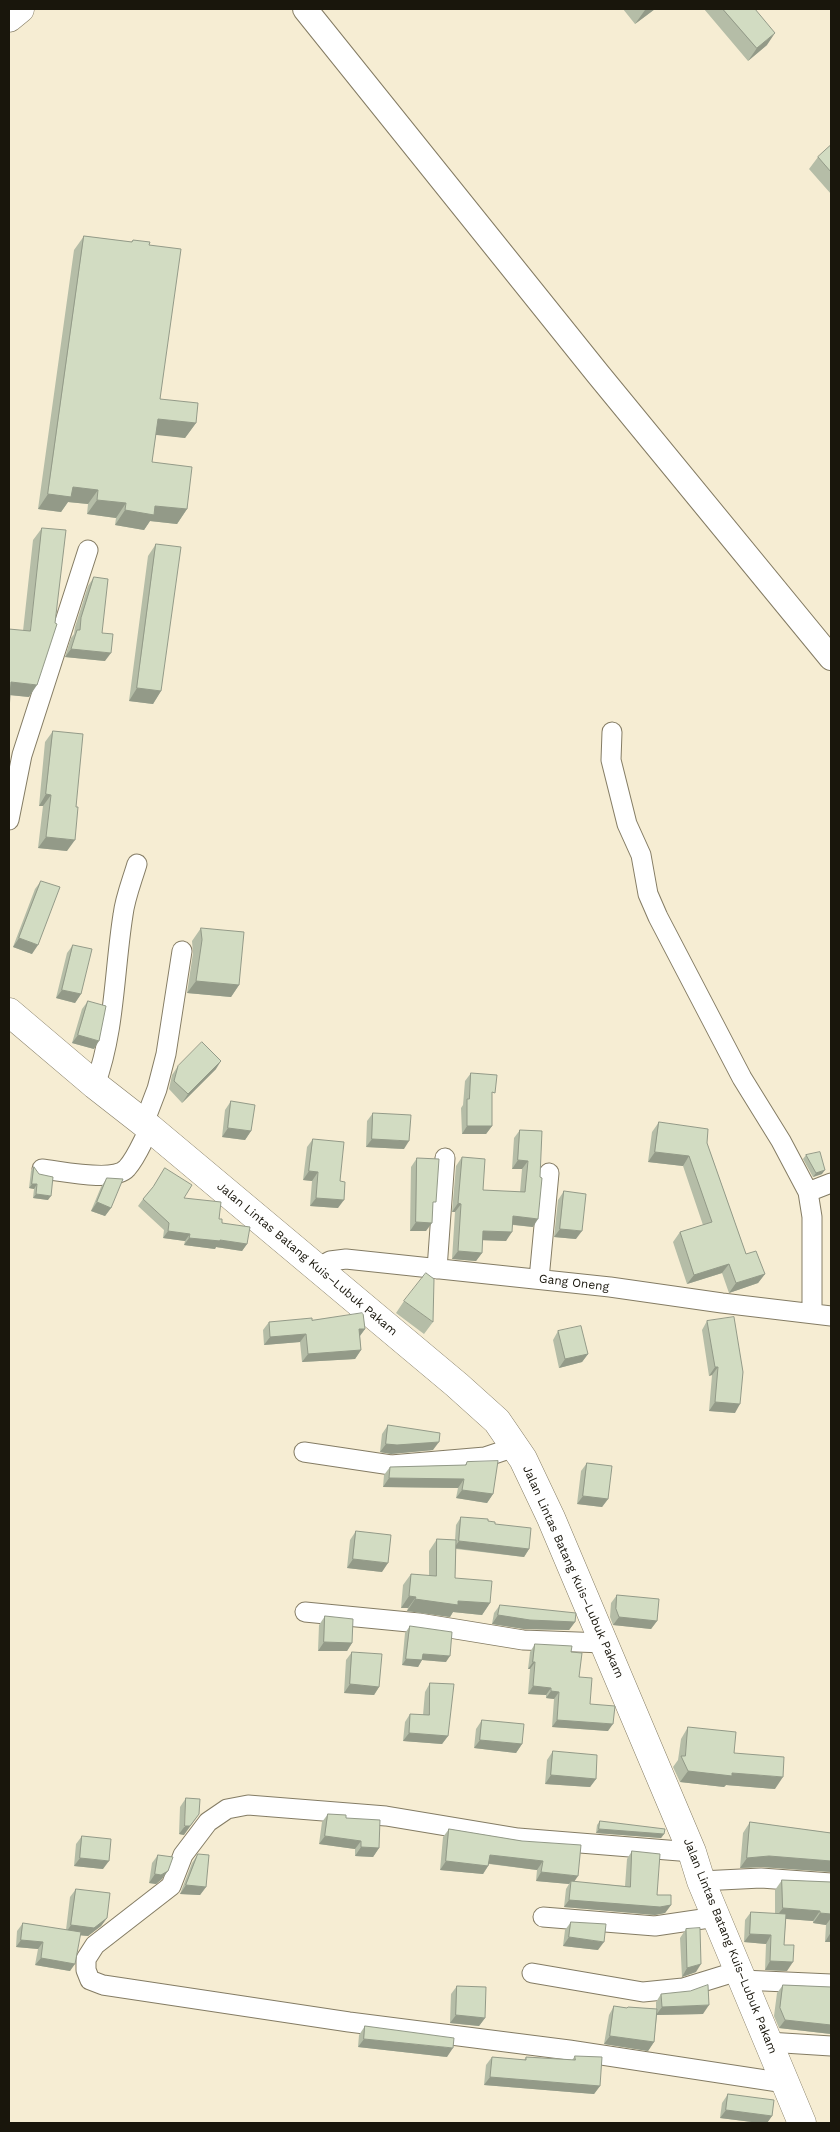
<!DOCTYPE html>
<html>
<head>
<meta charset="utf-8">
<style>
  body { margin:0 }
  #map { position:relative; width:840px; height:2132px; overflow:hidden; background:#f6edd3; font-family:"Work Sans",sans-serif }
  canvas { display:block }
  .frame { position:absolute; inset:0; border:10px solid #19160c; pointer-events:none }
</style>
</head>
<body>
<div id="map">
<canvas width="840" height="2132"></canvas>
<div class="frame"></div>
</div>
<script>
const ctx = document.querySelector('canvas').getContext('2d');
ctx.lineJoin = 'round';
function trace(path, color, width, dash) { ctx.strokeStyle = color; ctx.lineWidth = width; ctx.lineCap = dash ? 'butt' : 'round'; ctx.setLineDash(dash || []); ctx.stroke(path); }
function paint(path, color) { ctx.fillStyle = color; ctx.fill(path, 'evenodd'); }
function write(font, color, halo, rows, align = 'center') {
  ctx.font = font + ' "Work Sans",sans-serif'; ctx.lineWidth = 4.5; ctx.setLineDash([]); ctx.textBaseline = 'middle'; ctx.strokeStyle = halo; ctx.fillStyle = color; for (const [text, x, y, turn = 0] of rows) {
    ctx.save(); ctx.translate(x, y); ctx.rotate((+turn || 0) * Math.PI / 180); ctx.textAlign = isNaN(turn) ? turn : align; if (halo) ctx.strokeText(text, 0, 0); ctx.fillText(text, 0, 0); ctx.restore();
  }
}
const minor = new Path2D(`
  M612,732l-1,28 16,64 14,31 7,39 10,23 84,161 39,63 27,51 4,25v96
  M9,820l13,-65 66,-205
  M95,1085c20,-54 19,-113 28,-170 2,-17 9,-34 14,-51
  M144,1123l13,-34 9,-35 16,-103
  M42,1169c19,2 72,14 85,-1 10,-11 16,-28 23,-40
  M808,1192l23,-9
  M317,1268l13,-7 16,-2 264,28 112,16 109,13
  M437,1269l8,-111
  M539,1279l10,-106
  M304,1452l87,13 94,-8 30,-10
  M305,1612l114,11 104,17 81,3
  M692,1852l-174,-14 -132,-22 -138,-11 -21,4 -19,13 -25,33 -12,31 -76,59 -9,14v11l4,10 13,5 246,37 220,28 216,33
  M701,1881l60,-3 70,5
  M543,1917l112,9 61,-9
  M532,1973l111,19 40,-4 55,-17
  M742,1980l89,4
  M768,2042l63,4`);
const tertiary = new Path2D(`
  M305,9l293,365 233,284`);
const trunk = new Path2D(`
  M9,18l11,-9
  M9,1012l86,73 55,43 307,257 40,36 26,38 28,59 141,334 9,29 101,242`);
trace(minor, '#847c64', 21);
trace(tertiary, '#847c64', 26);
trace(trunk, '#847c64', 29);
trace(minor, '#fff', 19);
trace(tertiary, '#fff', 24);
trace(trunk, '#fff', 28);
paint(new Path2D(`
  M623,9h32l-20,15z
  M704,9h51l12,36 -19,16z
  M831,145v49l-22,-25 9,-12z
  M84,236l47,6 2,-2 16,5 11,154 36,24 -11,15 -29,-4 -4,28 35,47 -10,15 -27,-3 -6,9 -29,-5 1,-7 -29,-4 1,-10 -20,-2 -7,10 -23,-3 36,-259z
  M42,528l-13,169 -19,-2 -1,-66 14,2 10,-91z
  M156,544l5,147 -8,13 -24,-3 19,-145z
  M94,577l11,84 -40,-4 6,-19 3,-4 1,-7 13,-41z
  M53,731l14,120 -29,-3 5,-42h-4l6,-64z
  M41,881l-9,73 -19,-7 22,-58z
  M201,928l38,57 -8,12 -44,-4 6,-40 -1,-12z
  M73,945l8,49 -6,9 -19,-5 11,-45z
  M88,1001l6,48 -22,-6 10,-34z
  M178,1066l38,3 -34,34 -13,-14 3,-14z
  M471,1073l21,24v29l-6,8h-24l-1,-26 2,-3 2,-24z
  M231,1101l20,30 -6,9 -23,-3 3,-27z
  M373,1113l31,36 -38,-2 1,-26z
  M659,1122l48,21 39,111 19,20 -7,9 -29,10 -7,-20 -35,11 -14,-42 7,-10 23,-7 -20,-59 -35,-4 4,-30z
  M520,1130l22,1 -9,96 -20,-2 -7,16 -24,-1v13l-6,8 -24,-2 3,-47h-3l4,-46 6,-9 21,33 37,2 2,-23h-10l2,-31z
  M313,1139l27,42 -2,27 -28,-2 2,-25 -9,-1 4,-33z
  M806,1155l16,19 -9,3 -10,-18z
  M417,1158l16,48 -7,25h-16l1,-64z
  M34,1167l14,33 -15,-2 1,-9 -5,-1 2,-17z
  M165,1168l19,30 35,21 3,4 25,21 -5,7 -26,-4 -1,2 -31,-4 1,-4 -22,-3 1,-8 -26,-24 5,-7 9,-10z
  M107,1178l4,30 -6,8 -14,-5 10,-24z
  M564,1191l12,48 -22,-2 4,-37z
  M404,1301l29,21 -9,12 -28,-21z
  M312,1320l53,9 -5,7 1,14 -6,9 -53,3 -2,-20 -36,3 -1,-15 6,-8z
  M707,1321l28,92 -26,-2 3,-36 -3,1 -7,-46z
  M558,1331l30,23 -6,8 -23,6 -6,-28z
  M388,1425l45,25 -42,4 -11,-2 2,-18z
  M467,1462l26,32 -6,9 -31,-5 2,-10 -75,-1 1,-12 6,-8 75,-2z
  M587,1463l21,36 -6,8 -25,-3 4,-33z
  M461,1517l27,4 7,3 34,25 -5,8 -68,-8 -1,29 35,25 -8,12 -29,-3 -3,5 -43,-6 1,-3h-7l2,-23 8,-11 18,2v-25l8,-12 18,1 1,-15z
  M356,1531l26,41 -35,-4 3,-28z
  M617,1595l40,26 -6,8 -38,-4 -3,-8 1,-14z
  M500,1605l75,17 -6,8 -45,-1 -32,-5 2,-11z
  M325,1616l27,27 -5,8h-29l1,-26z
  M410,1626l36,36 -24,-2 -4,7 -16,-2 3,-32z
  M535,1644l36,8 8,25 11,27 18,27 -56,-4 2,-28 -8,-1v-3l-18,-1 2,-25h-2l2,-17z
  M352,1652l27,35 -5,8 -30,-2 2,-33z
  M430,1683l18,53 -6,8 -39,-3 2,-19 5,-8 13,1 2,-23z
  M482,1720l40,24 -6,9 -42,-5 2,-19z
  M688,1727l46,26 41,36 -49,-4 -2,2 -44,-5 -7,-15 5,-7 3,-21z
  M553,1751l43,28 -6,8 -45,-3 2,-24z
  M186,1798l-2,37 -5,-1 1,-27z
  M328,1814l18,4 33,30 -6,9 -18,-1v-7l-36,-5 3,-22z
  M600,1821l64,13 -3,4 -65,-5 1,-8z
  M750,1822l81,11v39l-69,-5 -22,1 3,-35z
  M449,1829l73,12 52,41 51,4 2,-27 5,-8 25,44 14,10 -6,8 -10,2 -91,-8 2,-18 3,-5 -33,-3 1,-11 -48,-6 -1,2 -5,8 -43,-4 3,-33z
  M82,1836l21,33 -29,-3 2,-22z
  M198,1854l8,33 -6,8 -20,-1 12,-31z
  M158,1855l4,24 -6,5 -7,-1 3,-20z
  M782,1880l49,2v60h-6l1,-17 -13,-2v-2l-27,-2 -2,26 3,26 -22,-1 1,-26 -22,-2 1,-22 6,-8 24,2v-24z
  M76,1889l31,29 -6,8 -13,10 -8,-1 -10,36 -35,-6 3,-16 -22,-2 1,-16 6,-8 43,7 4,-33z
  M571,1922l27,28 -35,-4 2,-16z
  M686,1929l10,43 -14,5 -2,-39z
  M783,1985l48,2v47l-52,-6 -5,-12 3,-23z
  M457,1986l28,32 -6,8 -29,-3 1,-29z
  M661,1994l42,20 -46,1 -3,27 -6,9 -44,-7 5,-29 5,-9 13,2 1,-1 28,2v-7z
  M365,2026l82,31 -89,-10 1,-12z
  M575,2056l25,30 -6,8 -110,-9 2,-20 6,-8 32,3 2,-3 46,3z
  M728,2094l44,22 -5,7h-7l-40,-5 2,-15z`), '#b5bda7');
paint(new Path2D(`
  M647,9h8l-20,15 10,-14z
  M775,33l-8,12 -19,16 9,-13z
  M158,419l38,4 -11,15 -38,-4z
  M73,487l25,3 -10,14 -20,-2 -7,10 -23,-3 10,-15z
  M97,500l29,3 -10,15 -29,-4z
  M155,506l32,3 -10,15 -27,-3 -6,9 -29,-5 10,-15z
  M71,649l40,4 -6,8 -40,-4z
  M11,682l26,3 -8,12 -20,-2z
  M137,688l24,3 -8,13 -24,-3z
  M46,794l5,1 -8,11h-4z
  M46,837l29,3 -8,11 -29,-3z
  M19,938l19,7 -6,9 -19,-7z
  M196,981l43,4 -8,12 -44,-4z
  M62,990l19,4 -6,9 -19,-5z
  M78,1035l21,6 -5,8 -22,-6z
  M221,1061l-5,8 -34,34 6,-9z
  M467,1126h25l-6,8h-24z
  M228,1128l23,3 -6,9 -23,-3z
  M372,1139l37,2 -5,8 -38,-2z
  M655,1152l34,4 -6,10 -35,-4z
  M518,1160l10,1 -6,8h-10z
  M825,1170l-3,4 -9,3 3,-4z
  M309,1171l9,1 -6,9 -9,-1z
  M32,1184h5l-3,5 -5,-1z
  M36,1194l15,2 -3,4 -15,-2z
  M316,1198l28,2 -6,8 -28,-2z
  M97,1202l14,6 -6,8 -14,-5z
  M458,1203l3,1 -6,8h-3z
  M513,1216l25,3 -5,8 -26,-3z
  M416,1222l16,1 -6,8h-16z
  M560,1229l22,2 -6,8 -22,-2z
  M168,1231l22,3 -5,7 -22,-3z
  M483,1231l29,1 -6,9 -29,-1z
  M189,1238l31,2 27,4 -5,7 -26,-4 -1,2 -31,-4z
  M458,1251l24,2 -6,8 -24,-2z
  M729,1264l-7,9 -35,11 7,-9z
  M765,1274l-7,9 -29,10 7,-10z
  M359,1329h6l-6,8z
  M306,1334l-6,8 -36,3 6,-8z
  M361,1350l-6,9 -53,3 6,-8z
  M588,1354l-6,8 -23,6 6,-9z
  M715,1367h3l-6,8 -3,1z
  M715,1402l25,2 -5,9 -26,-2z
  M439,1442l-6,8 -42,4 -11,-2 6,-8z
  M389,1478l75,1 -6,9 -75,-1z
  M462,1490l31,4 -6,9 -31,-5z
  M583,1496l25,3 -6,8 -25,-3z
  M459,1541l70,8 -5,8 -70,-9z
  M353,1559l35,4 -6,9 -35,-4z
  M409,1596l7,1 -8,11h-7z
  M415,1599l43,2 32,2 -8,12 -29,-3 -3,5 -43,-6z
  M498,1615l77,7 -6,8 -45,-1 -32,-5z
  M619,1617l38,4 -6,8 -38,-4z
  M324,1642l28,1 -5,8h-29z
  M423,1654l27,2 -4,6 -24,-2 -4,7 -16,-2 4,-6z
  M533,1662h2l-5,7h-2z
  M350,1684l29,3 -5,8 -30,-2z
  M533,1686l18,2 -5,7 -18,-1z
  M551,1691l8,1 -5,7 -8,-1z
  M557,1720l56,4 -5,7 -56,-4z
  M409,1733l39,3 -6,8 -39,-3z
  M480,1740l42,4 -6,9 -42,-5z
  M688,1771l44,2 51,4 -8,12 -49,-4 -2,2 -44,-5z
  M551,1775l45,4 -6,8 -45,-3z
  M199,1814l-15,21 -5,-1 6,-8z
  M599,1829l65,5 -3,4 -65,-5z
  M325,1836l36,5 -6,8 -36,-5z
  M361,1847l18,1 -6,9 -18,-1z
  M490,1855l53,6 -6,9 -53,-7z
  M769,1856l62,5v11l-69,-5 -22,1 7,-10z
  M80,1858l29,3 -6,8 -29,-3z
  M446,1861l42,5 -5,8 -43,-4z
  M168,1871l-6,8 -6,5 -7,-1 6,-9z
  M541,1872l37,4 -6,9 -1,-4 -2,3 -33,-3z
  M186,1885l20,2 -6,8 -20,-1z
  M569,1900l102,5 -6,8 -10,2 -91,-8z
  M783,1908l37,3 -7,10 -38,-3z
  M820,1913l11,1v4l-5,7 -13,-2z
  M107,1918l-6,8 -13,10 -23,-2 6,-9z
  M831,1932v10h-6z
  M750,1934l21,1 -5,9 -22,-2z
  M569,1937l35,5 -6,8 -35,-4z
  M21,1940l22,2 -5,7 -22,-2z
  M41,1958l34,6 -5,7 -35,-6z
  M770,1961l23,1 -6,9 -22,-1z
  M701,1964l-5,8 -14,5 5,-9z
  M709,2005l-6,9 -47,1 6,-8z
  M456,2015l29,3 -6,8 -29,-3z
  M785,2020l46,5v9l-52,-6z
  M610,2036l44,6 -6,9 -44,-7z
  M364,2039l89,9 -6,9 -89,-10z
  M490,2077l110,9 -6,8 -110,-9z
  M726,2110l46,6 -5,7h-7l-40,-5z`), '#939a88');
const building = new Path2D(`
  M723,9h32l20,24 -18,15z
  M831,145v27l-13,-15z
  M84,236l48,6 1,-2 17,2 -1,3 32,4 -21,150 38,4 -2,20 -38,-4 -6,43 40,5 -5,42 -32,-3 -1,9 -29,-5 1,-7 -29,-3 1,-10 -25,-3 -2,10 -23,-3z
  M42,528l24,2 -11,93 2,1 -20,61 -26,-3 -2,28v-81l21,2z
  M156,544l25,3 -20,144 -24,-3z
  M94,577l14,2 -6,54 11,1 -2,19 -40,-4 6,-19h3l1,-12z
  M53,731l30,3 -7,73h2l-3,33 -29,-3 5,-42 -5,-1z
  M41,881l19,6 -22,58 -19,-7z
  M201,928l43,4 -5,53 -43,-4 6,-41z
  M73,945l19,4 -11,45 -19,-4z
  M88,1001l18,5 -7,35 -21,-6z
  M202,1042l19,19 -33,33 -14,-13 4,-15z
  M471,1073l26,2 -2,18 -3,-1v34h-25v-27h2z
  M231,1101l24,4 -4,26 -23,-3z
  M373,1113l38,2 -2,26 -37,-2z
  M659,1122l49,7 -1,14 39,111 10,-3 9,23 -29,9 -7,-19 -35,11 -14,-43 32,-10 -23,-66 -34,-4z
  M520,1130l22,1 -2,46 2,1 -4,41 -25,-3 -1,16 -29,-1 -1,22 -24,-2 3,-47 -3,-1 4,-46 23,2 -2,31 42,2 3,-31 -10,-1z
  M313,1139l31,3 -4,39 5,1 -1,18 -28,-2 2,-26 -9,-1z
  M820,1152l5,18 -9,3 -10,-18z
  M417,1158l22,1 -3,43h-3l-1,21 -16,-1z
  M34,1167l5,7 14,3 -2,19 -15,-2 1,-10h-5z
  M165,1168l27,17 -8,13 37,4 -2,17h3v4l28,4 -3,17 -27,-4v1l-31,-3 1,-4 -22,-3 1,-8 -26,-24 10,-12z
  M107,1178l16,1 -12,29 -14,-6z
  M564,1191l22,3 -4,37 -22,-2z
  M426,1273l8,6 -1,43 -29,-21z
  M363,1313l2,16h-6l2,21 -53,4 -2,-20 -36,3 -1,-15 43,-4v2z
  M734,1317l9,55 -3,32 -25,-2 3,-35h-3l-8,-46z
  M581,1326l7,28 -23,5 -7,-28z
  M388,1425l52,8 -1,9 -42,3 -11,-1z
  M498,1461l-5,33 -31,-4 2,-11 -75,-1 1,-11 76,-2 1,-3z
  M587,1463l25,3 -4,33 -25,-3z
  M461,1517l27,2v2l7,1v2l36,4 -2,21 -70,-8z
  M356,1531l35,4 -3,28 -35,-4z
  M437,1539l19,1 -1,38 37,3 -2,22 -32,-2v4l-43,-6 1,-2 -7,-1 2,-22 25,2z
  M617,1595l42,4 -2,22 -38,-4 -3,-8z
  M500,1605l76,8 -1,9 -45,-2 -32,-5z
  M325,1616l28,3 -1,24 -28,-1z
  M410,1626l42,6 -2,24 -27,-2 -1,6 -16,-1z
  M535,1644l37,2 -1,6 11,1 -3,24 13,1 -2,26 25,2 -2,18 -56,-4 2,-28 -8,-1v-3l-18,-2 2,-24h-2z
  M352,1652l30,2 -3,33 -29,-3z
  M430,1683l24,1 -6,52 -39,-3 1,-19 19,1z
  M482,1720l42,4 -2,20 -42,-4z
  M688,1727l48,5 -2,21 50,4 -1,20 -51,-4v3l-44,-5 -7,-15h4z
  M553,1751l44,4 -1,24 -45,-4z
  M186,1798l14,1 -1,15 -9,12h-5z
  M328,1814l18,1v3l34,2 -1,28 -18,-1v-6l-36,-5z
  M600,1821l65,8 -1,5 -65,-5z
  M750,1822l81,11v28l-62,-5 -22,2z
  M449,1829l73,12 59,4 -3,31 -37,-4 2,-11 -53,-6 -2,11 -42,-5z
  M82,1836l29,3 -2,22 -29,-3z
  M632,1851l28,3 -3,41h14v10l-11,2 -91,-7 2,-19 59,6z
  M198,1854l11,1 -3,32 -20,-2z
  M158,1855l15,2 -5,14 -7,4 -6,-1z
  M782,1880l49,2v32l-11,-1v-2l-37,-3z
  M76,1889l34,4 -3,25 -13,10 -23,-3z
  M751,1912l35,2 -2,31h10l-1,17 -23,-1 1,-26 -21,-1z
  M571,1922l35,2 -2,18 -35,-5z
  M23,1923l58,9 -6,32 -34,-6 2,-16 -22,-2z
  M700,1928l1,36 -14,4 -1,-39z
  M708,1985l1,20 -47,2 -1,-13 29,-3z
  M783,1985l48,2v38l-46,-5 -5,-12z
  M457,1986l29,1 -1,31 -29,-3z
  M614,2006l13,2 1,-1 29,2 -3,33 -44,-6z
  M365,2026l89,12 -1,10 -89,-9z
  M575,2056l27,1 -2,29 -110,-9 2,-20 34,3v-3l49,3z
  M728,2094l46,6 -2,16 -46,-6z`);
paint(building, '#d2dcc2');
trace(building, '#939a88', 1);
write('12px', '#19160c', '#fff', [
  ["Jalan Lintas Batang Kuis–Lubuk Pakam",307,1259,40],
  ["Gang Oneng",574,1283,7],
  ["Jalan Lintas Batang Kuis–Lubuk Pakam",573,1572,66],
  ["Jalan Lintas Batang Kuis–Lubuk Pakam",730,1946,68]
]);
</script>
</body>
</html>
